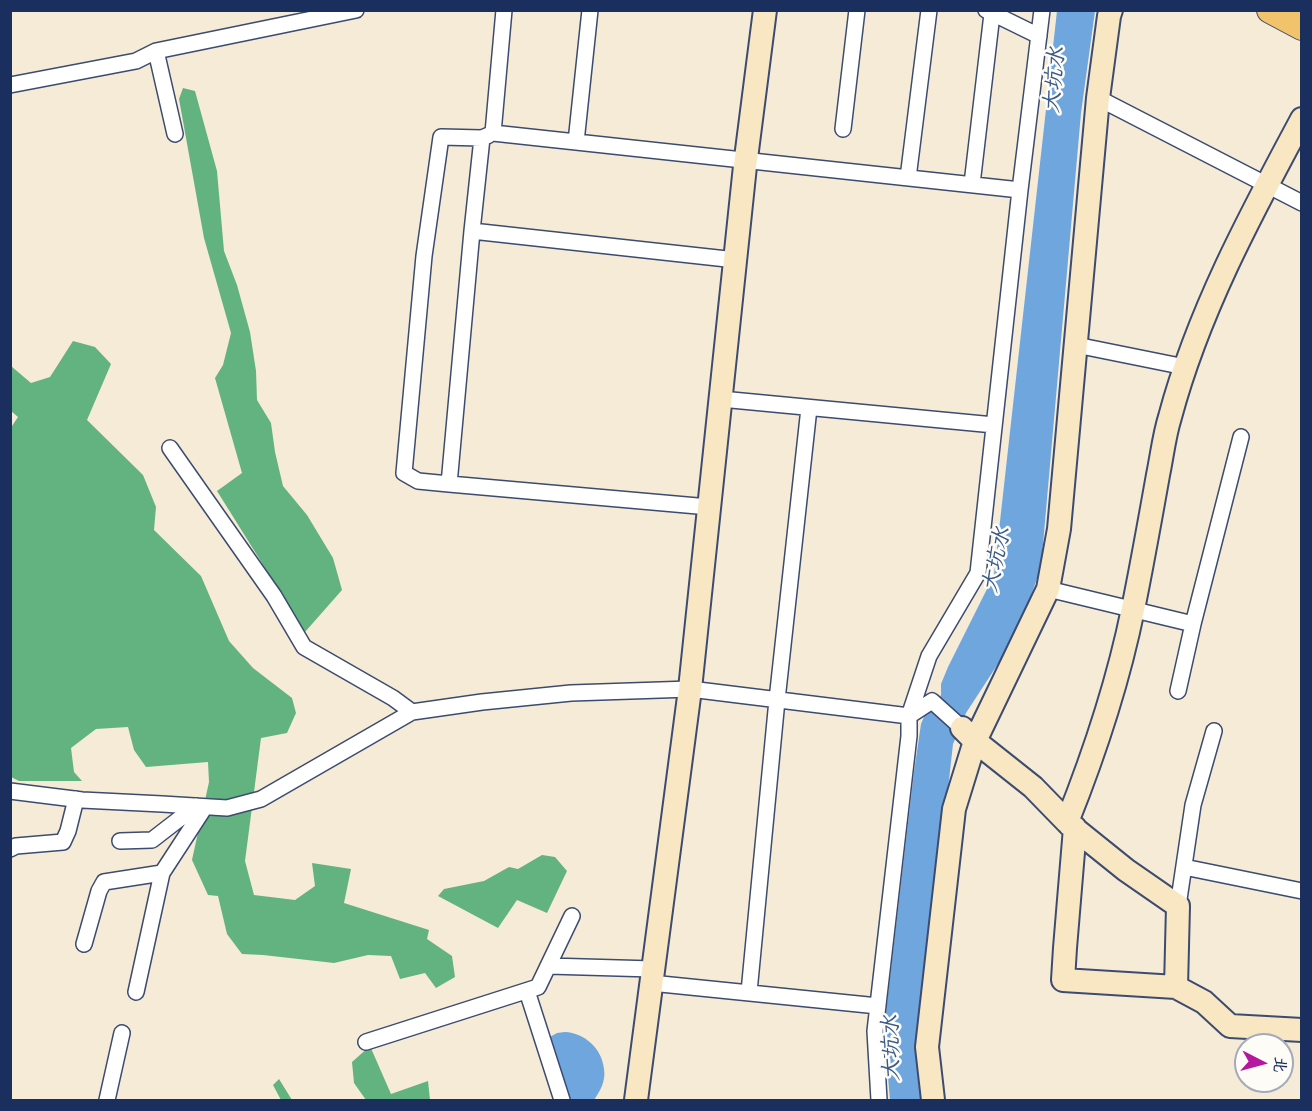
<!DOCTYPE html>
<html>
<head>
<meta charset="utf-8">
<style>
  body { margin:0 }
  #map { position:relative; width:1312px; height:1111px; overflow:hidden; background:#f6ebd6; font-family:Caveat,"LXGW WenKai TC",sans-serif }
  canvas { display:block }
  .frame { position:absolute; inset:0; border:12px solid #1b2f5e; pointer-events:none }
  .north { position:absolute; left:1234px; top:1033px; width:60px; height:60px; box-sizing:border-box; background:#fdfcf7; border:2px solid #a3aaba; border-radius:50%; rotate:96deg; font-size:16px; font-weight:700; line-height:24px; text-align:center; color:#1b2f5e }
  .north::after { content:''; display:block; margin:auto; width:21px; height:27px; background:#b5179e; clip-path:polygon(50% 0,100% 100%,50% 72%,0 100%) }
</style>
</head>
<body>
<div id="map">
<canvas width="1312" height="1111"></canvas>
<div class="frame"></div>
<div class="north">北</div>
</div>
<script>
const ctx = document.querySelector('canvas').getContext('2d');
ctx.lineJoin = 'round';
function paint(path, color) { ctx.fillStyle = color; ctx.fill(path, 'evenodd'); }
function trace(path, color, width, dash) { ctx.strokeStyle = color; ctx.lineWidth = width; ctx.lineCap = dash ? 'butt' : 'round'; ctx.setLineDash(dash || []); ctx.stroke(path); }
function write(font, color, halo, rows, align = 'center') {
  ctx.font = font + ' Caveat,"LXGW WenKai TC",sans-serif'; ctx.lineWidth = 5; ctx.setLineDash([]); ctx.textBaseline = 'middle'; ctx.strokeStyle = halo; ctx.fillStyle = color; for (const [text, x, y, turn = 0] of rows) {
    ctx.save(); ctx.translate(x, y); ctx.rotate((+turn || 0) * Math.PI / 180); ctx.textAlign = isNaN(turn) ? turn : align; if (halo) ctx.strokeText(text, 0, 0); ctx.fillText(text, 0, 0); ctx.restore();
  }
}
paint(new Path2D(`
  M183,88l12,3 22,80 7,80 13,34 13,47 6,39 1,29 14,23 4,29 8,34 24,29 26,43 9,32 -37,42 -88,-141 25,-18 -27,-95 8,-13 8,-32 -27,-95 -25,-139z
  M73,341l22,6 16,17 -24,56 56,55 13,32 -2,23 47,46 28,65 24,27 39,30 4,15 -9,20 -26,5 -16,123 9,34 41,5 20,-14 -3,-23 39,6 -7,34 85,27 -2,9 25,17 3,21 -19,11 -11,-15 -25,6 -9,-23 -23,-1 -34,8 -71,-8 -21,-1 -15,-20 -9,-38 -10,-1 -16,-35 17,-78 -1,-20 -62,5 -12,-17 -6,-23 -32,2 -25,19 3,24 8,9h-63l-8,-4 -1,-348 8,-12 -7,-6v-45l20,17 19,-6z
  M542,855l13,2 12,14 -20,42 -30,-13 -19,28 -60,-32 6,-7 40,-8 25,-14 9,2z
  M370,1046l21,48 37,-13 2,19h-64l-12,-17 -2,-21z
  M279,1079l13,21h-11l-8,-15z`), '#62b37f');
paint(new Path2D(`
  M1057,11h38l-14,102 -40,454 -23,66 -52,80 -13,31 -33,297 3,59h-33l-6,-71 30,-257 7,-48 5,-12 7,-3 8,-14v-11l7,-17 46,-92z
  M565,1032c19,1 37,16 39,37 2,12 -4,22 -10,31h-24l-24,-61 11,-6z`), '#6ea6dd');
const street = new Path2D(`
  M504,10l-11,123 527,57
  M986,10l53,26
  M156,51l19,83
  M10,85l126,-24 20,-10 200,-41
  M1098,98l204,105
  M843,129l14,-119
  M482,138l-41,-1 -17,119 -20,217 14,8 31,3 260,23
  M576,142l14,-132
  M908,178l21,-168
  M972,184l20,-170
  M472,231l10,-93 7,-3
  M1076,345l109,22
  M721,399l273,26
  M170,448l104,148 30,51 89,51 19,14
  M449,484l23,-253 264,29
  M1048,589l145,35
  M1178,691l15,-67 48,-187
  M10,791l72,9 80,4 65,4 34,-9 151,-87 70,-10 89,-9 119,-4 219,27 23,-15 30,27
  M120,841l32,-1 44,-34
  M10,849l6,-3 47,-4 5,-11 8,-32
  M1184,867l118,24
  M1178,906l15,-101 21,-74
  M84,944l15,-53 5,-9 58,-9 43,-66
  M549,966l104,3
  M651,983l227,23
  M527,991l35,109
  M136,992l26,-119
  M749,992l28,-292 32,-292
  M366,1042l172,-55 34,-71
  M107,1100l15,-67
  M879,1100l-4,-69 34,-295v-20l20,-60 49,-83 42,-383 22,-180`);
const secondary = new Path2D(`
  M962,728l13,13 58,46 37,38 56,45 52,36 -2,81
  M1067,822c28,-70 51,-139 66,-213 9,-44 17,-89 25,-134 4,-19 6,-39 12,-58 28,-105 81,-203 132,-298
  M1075,828l-10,120 -2,32 113,7 28,15 26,24 72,4
  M636,1100l54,-411 55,-523 20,-156
  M933,1100l-6,-53 27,-238 21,-68 73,-152 11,-60 39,-431 11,-82 2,-6`);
const primary = new Path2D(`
  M1270,10l32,17`);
trace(street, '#3c4b70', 18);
trace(secondary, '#3c4b70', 26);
trace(primary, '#3c4b70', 28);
trace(street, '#fff', 15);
trace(secondary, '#f9e7c3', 22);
trace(primary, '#f1c36a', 26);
write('italic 22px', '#38598a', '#fdfcf7', [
  ["大坑水",1055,80,-85],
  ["大坑水",997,560,-78],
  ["大坑水",892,1048,-91]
]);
</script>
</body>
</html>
